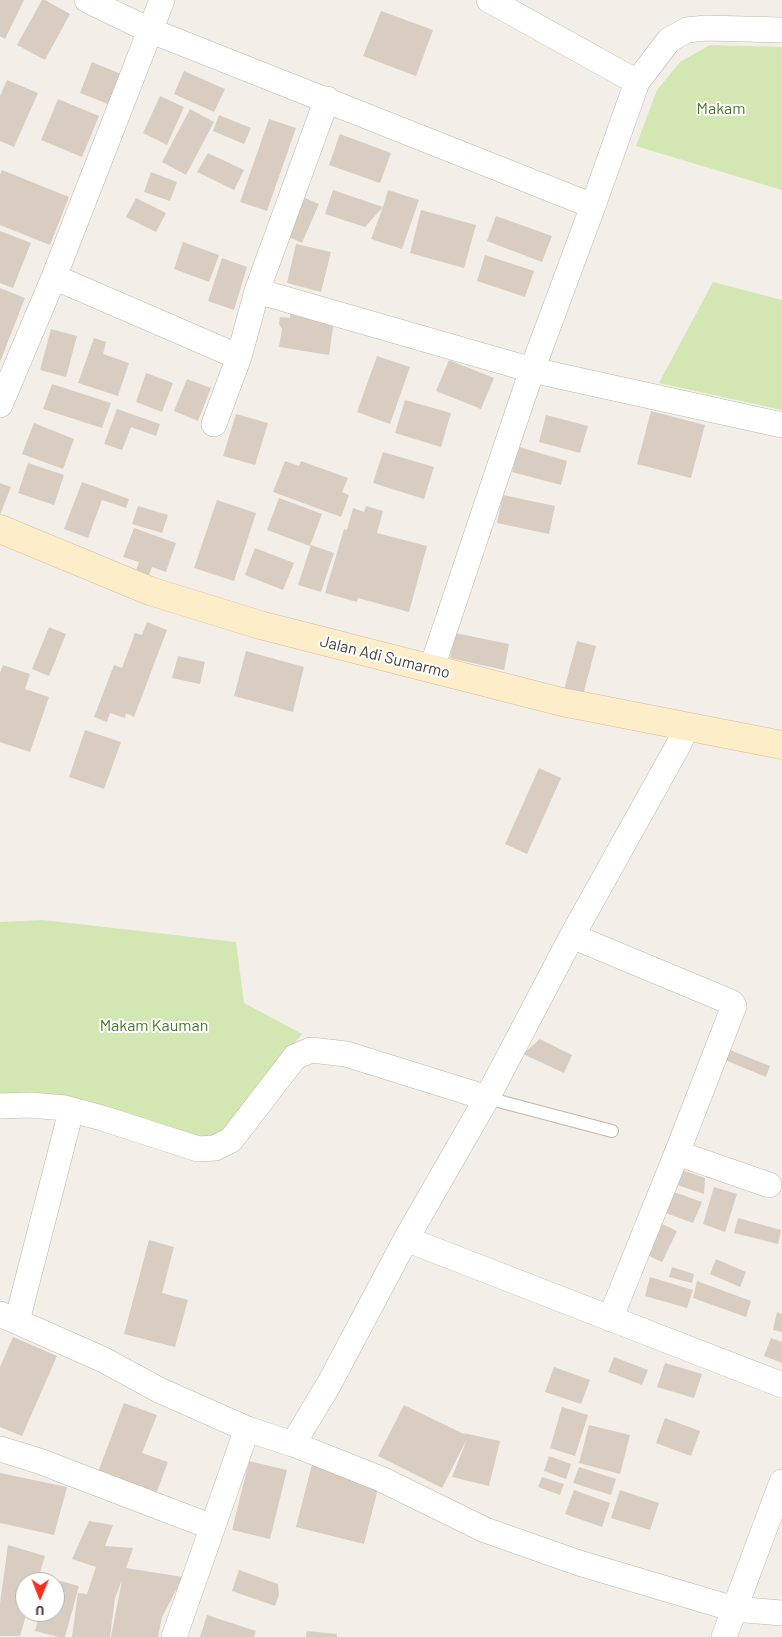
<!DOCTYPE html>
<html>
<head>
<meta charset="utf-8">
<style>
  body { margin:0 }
  #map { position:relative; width:782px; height:1637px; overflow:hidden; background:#f3efe8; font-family:Barlow,sans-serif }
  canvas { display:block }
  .north { position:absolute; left:15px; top:1572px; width:50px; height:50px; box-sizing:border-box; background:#fff; border:1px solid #b5b2af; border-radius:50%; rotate:181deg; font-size:14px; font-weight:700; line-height:20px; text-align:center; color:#473f37 }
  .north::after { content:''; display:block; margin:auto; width:18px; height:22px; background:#f5311d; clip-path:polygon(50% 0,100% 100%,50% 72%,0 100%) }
</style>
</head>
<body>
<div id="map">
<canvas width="782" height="1637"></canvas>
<div class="north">U</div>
</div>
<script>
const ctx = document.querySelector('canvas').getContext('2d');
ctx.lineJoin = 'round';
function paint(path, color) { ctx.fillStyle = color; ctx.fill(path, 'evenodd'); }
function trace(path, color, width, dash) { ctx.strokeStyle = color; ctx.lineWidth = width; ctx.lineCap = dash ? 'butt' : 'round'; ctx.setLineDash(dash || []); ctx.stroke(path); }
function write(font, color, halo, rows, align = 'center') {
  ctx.font = font + ' Barlow,sans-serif'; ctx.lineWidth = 4; ctx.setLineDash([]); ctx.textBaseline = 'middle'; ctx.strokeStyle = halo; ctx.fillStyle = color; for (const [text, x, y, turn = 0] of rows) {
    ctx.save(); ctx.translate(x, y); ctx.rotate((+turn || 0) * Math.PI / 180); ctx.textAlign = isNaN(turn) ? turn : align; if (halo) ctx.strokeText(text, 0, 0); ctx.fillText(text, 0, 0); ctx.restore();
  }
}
paint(new Path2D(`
  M710,45l72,2v143l-146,-44 21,-56 23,-28z
  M713,282l69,18v110l-123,-27z
  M43,920l193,22 8,61 58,31 -80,99 -13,6 -12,-1 -112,-38 -32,-3h-53v-175z`), '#d2e7b1');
paint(new Path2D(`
  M0,0h24l-19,39 -5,-3z
  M42,0h3l25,14 -25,46 -28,-15z
  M381,11l52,19 -17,46 -53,-20z
  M92,62l29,12 -13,30 -28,-11z
  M184,71l41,18 -11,23 -40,-18z
  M7,80l31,13 -24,54 -14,-6v-45z
  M160,96l24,11 -17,38 -24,-12z
  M58,99l41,17 -17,41 -41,-17z
  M190,109l24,13 -28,53 -24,-13z
  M219,115l32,13 -7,16 -31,-13z
  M269,119l27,9 -29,83 -27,-9z
  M340,134l51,19 -11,30 -51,-18z
  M208,153l36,17 -10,20 -37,-18z
  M2,170l67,27 -19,48 -50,-20v-50z
  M151,172l26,10 -7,19 -26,-9z
  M333,190l50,17 5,-17 31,10 -17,49 -31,-10 12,-32 -18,20 -40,-13z
  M298,195l21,9 -17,39 -20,-9z
  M136,198l30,15 -10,19 -30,-15z
  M421,210l55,15 -12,43 -54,-15z
  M496,216l56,20 -10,26 -55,-21z
  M0,231l31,12 -18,45 -13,-5z
  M183,242l36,13 -10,27 -35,-13z
  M296,244l35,8 -10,40 -34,-9z
  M485,255l49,16 -9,26 -48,-16z
  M222,258l25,9 -13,43 -26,-9z
  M0,288l25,10 -25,64z
  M290,314l44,6 -5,35 -50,-8 3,-18 -3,-5 1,-7 10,1z
  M51,329l26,7 -11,41 -26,-7z
  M94,338l12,4 -3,12 26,9 -11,33 -40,-13z
  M377,356l33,11 -20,57 -33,-12z
  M449,360l45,18 -13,31 -45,-18z
  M146,373l27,10 -11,29 -26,-10z
  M187,379l24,9 -13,33 -24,-10z
  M52,384l59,19 -9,25 -59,-19z
  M405,400l46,13 -10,34 -46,-14z
  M117,409l43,15 -4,12 -25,-9 -9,23 -18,-6z
  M651,411l54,14 -14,53 -54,-14z
  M236,414l32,9 -13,42 -32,-9z
  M546,415l42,11 -8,27 -41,-11z
  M34,423l40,16 -11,30 -41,-15z
  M519,447l48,14 -6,24 -49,-13z
  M383,452l51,15 -10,32 -51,-16z
  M285,461l14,5 2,-5 47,17 -6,14 7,3 -8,22 -68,-25z
  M28,463l36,12 -10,30 -36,-12z
  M82,482l47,17 -3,9 -24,-8 -14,38 -24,-9z
  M0,483l11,4 -11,28z
  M503,495l52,11 -6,28 -52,-11z
  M279,498l43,16 -12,32 -43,-16z
  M217,500l39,13 -22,68 -40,-13z
  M138,506l30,9 -6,18 -30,-9z
  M366,506l17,5 -6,22 50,13 -18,66 -51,-14 -1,4 -32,-9 19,-64 3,1 6,-22 11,4z
  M134,528l42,15 -10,29 -14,-5 -4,10 -13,-4 4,-11 -16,-5z
  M311,545l23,8 -13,39 -23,-7z
  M255,548l39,15 -11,27 -38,-15z
  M147,622l20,8 -33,87 -8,-4 -1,5 -15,-5 -3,9 -13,-5 20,-52 8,3 13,-35 7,2z
  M49,627l17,7 -17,42 -17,-7z
  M455,633l54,11 -5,26 -54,-12z
  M577,641l19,5 -13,49 -19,-5z
  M246,651l58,16 -11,45 -59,-16z
  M178,656l27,6 -5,22 -28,-6z
  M3,665l27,9 -5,15 24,8 -19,55 -30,-10v-69z
  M85,730l36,12 -17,47 -35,-12z
  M539,768l22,10 -34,76 -22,-10z
  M540,1039l32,16 -8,18 -41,-19z
  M730,1050l40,16 -4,11 -41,-17z
  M682,1170l23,8 -1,16 -27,-9z
  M714,1187l23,7 -12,38 -22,-8z
  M671,1191l31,11 -9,21 -30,-11z
  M738,1218l43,12 -3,14 -44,-11z
  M662,1224l15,7 -15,31 -15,-7z
  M149,1240l25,7 -12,46 26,7 -13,47 -51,-13z
  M716,1259l30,13 -6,15 -30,-13z
  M672,1267l22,7 -2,9 -23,-6z
  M650,1277l43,13 -6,18 -42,-12z
  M697,1281l54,20 -5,16 -53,-19z
  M777,1312l5,2v18l-9,-2z
  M13,1337l44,19 -35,80 -22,-9v-60z
  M771,1338l11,4v21l-18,-7z
  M614,1357l34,13 -6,15 -34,-13z
  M665,1363l37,11 -8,24 -37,-11z
  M554,1367l36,13 -9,24 -36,-12z
  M124,1403l33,12 -15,38 26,9 -12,32 -58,-22z
  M404,1405l64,31 -5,-3 37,8 -11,45 -37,-9 15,-38 -25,49 -64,-32z
  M562,1407l26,8 -13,41 -25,-8z
  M665,1418l35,13 -9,25 -35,-13z
  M589,1425l41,10 -10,39 -41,-11z
  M549,1456l22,8 -5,15 -22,-8z
  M249,1461l38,9 -17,69 -38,-9z
  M312,1464l68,17 -16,63 -68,-17z
  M579,1467l37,12 -5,16 -38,-12z
  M0,1473l67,14 -13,48 -54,-12z
  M542,1477l22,7 -4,11 -22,-8z
  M574,1490l36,13 -8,24 -37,-13z
  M620,1490l39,13 -9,27 -39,-12z
  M89,1521l24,4 -8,21 28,2 -7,20 57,9 -21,40 -4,20h-47l11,-57 -7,18 -5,39h-38l6,-44 9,1 9,-27 -24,-8z
  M8,1545l37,11 -8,26h-12v30h2l-7,24h-20v-33z
  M239,1570l39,14 1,11 -4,11 -43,-15z
  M49,1578l30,8 -14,51h-6l-24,-6 5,-19h15v-30h-7z
  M207,1615l49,16 -2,6h-54z
  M307,1631l30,3v3h-31z`), '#d8cdc0');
const service = new Path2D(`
  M487,1098l125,33`);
const minor = new Path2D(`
  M87,0l62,30 444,176
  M489,0l148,82
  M54,277l185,80
  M257,291l275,79 250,55
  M0,405l54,-128 108,-277
  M214,424l25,-67 18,-66 70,-192
  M431,670l101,-300 61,-164 44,-124 32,-42 18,-10 19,-2 76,2
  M572,936l156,65 4,2 2,3 -57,147 -67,166
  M0,1106l30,-1 35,3 37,10 96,31 17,-1 16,-8 64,-83 16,-7 35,4 141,44
  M677,1153l92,32
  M406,1239l376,146
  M0,1314l104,46 55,30 88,39 46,15 88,35 104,51 94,33 155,46 48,4
  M17,1321l51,-198
  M293,1444l36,-60 77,-145 81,-141 85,-162 107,-192 7,-17
  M0,1449l39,12 173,66
  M174,1637l73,-208
  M724,1637l58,-155`);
const secondary = new Path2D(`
  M0,529l150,62 110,34 302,77 220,43`);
trace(service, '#bfb6aa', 14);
trace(minor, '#bfb6aa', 26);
trace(secondary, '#d2c099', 29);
trace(service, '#fff', 12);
trace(minor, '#fff', 25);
trace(secondary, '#fdedc8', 28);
write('16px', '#4c772b', '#fff', [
  ["Makam",721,109],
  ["Makam Kauman",154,1026]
]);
write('16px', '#473f37', '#fff', [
  ["Jalan Adi Sumarmo",385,657,14]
]);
</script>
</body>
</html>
